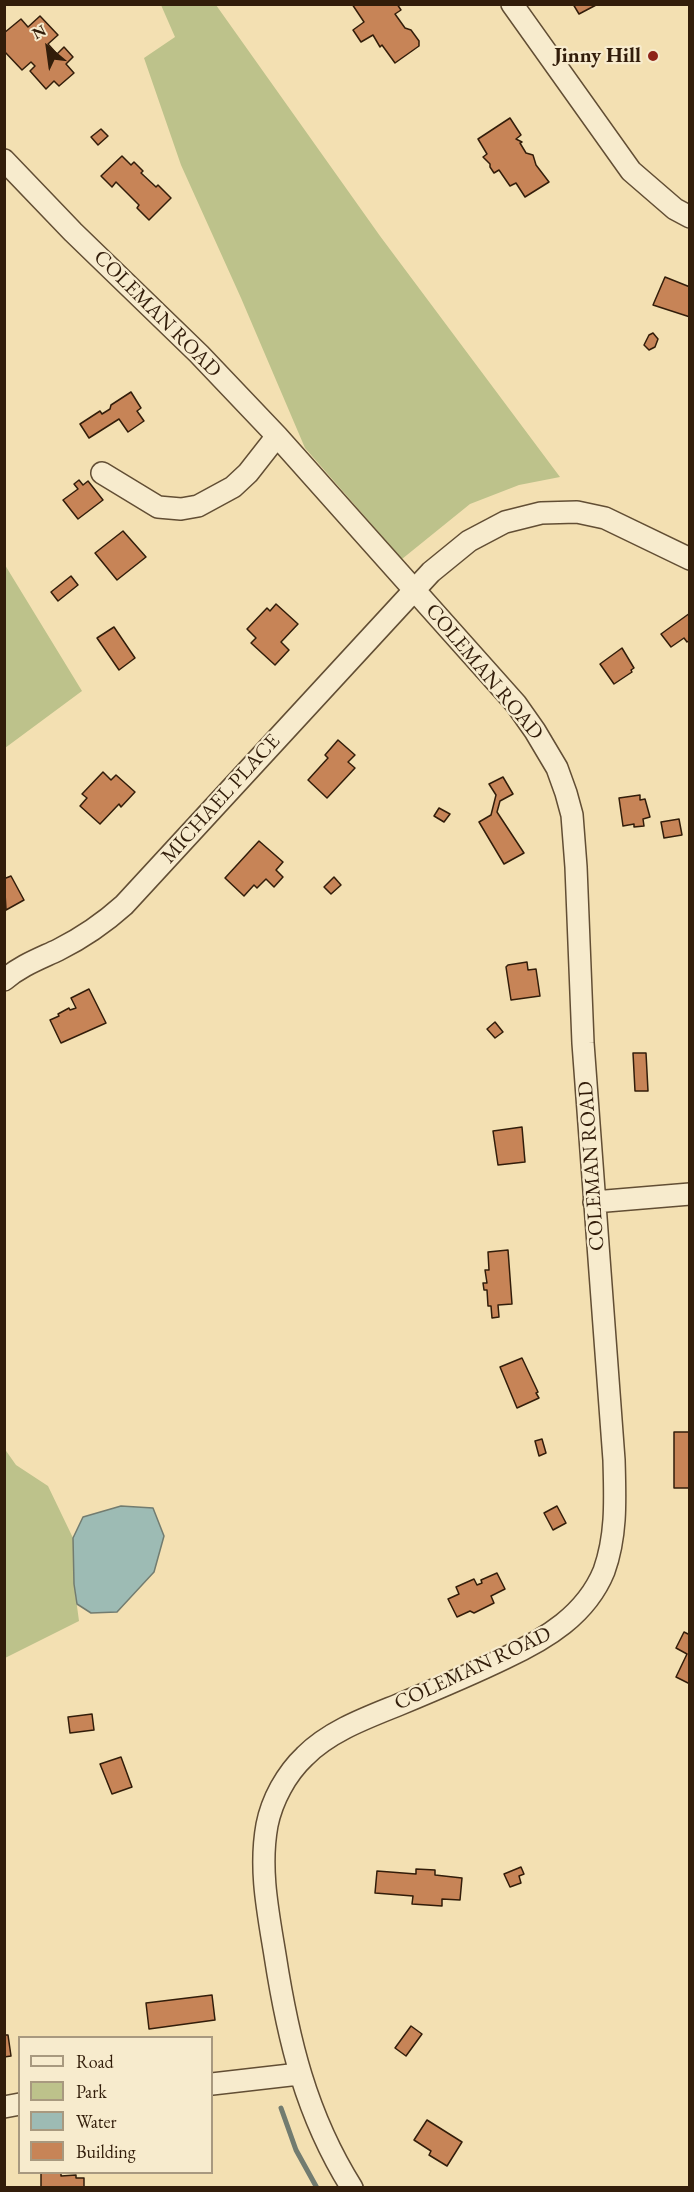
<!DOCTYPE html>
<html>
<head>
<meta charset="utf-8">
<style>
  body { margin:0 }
  #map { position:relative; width:694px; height:2192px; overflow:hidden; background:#f3e0b2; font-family:"EB Garamond",serif }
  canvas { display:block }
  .frame { position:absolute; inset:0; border:6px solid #321d0a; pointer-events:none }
  .legend { position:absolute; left:18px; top:2036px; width:195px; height:138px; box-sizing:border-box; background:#f7ebcd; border:2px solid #a8997f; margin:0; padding:8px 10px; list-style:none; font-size:18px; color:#321d0a }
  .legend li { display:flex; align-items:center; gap:12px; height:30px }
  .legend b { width:30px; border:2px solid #a8997f }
  .north { position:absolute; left:18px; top:18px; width:60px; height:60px; -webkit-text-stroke:4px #f7ebcd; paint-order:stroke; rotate:331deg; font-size:16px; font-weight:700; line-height:24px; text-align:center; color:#321d0a }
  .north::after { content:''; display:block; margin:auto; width:21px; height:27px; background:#321d0a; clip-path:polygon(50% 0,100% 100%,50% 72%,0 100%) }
</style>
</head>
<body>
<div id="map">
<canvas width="694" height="2192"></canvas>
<div class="frame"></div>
<ul class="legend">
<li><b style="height:8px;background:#f7ebcd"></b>Road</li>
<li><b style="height:16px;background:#bdc28b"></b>Park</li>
<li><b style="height:16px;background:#9dbbb4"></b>Water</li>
<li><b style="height:16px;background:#c78457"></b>Building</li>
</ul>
<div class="north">N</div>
</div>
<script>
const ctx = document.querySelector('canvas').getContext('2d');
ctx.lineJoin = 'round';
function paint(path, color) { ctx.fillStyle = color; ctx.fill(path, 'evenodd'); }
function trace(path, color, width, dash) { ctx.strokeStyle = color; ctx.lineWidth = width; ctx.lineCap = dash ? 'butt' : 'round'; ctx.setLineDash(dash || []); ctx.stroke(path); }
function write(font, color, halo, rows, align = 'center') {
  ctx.font = font + ' "EB Garamond",serif'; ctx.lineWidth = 4.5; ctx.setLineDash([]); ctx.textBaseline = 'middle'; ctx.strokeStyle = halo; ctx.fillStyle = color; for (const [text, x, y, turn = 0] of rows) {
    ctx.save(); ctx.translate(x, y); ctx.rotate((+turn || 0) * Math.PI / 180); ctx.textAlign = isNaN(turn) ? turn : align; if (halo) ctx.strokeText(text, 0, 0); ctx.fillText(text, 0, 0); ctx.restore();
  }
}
paint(new Path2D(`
  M161,5h55l164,231 180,241 -41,8 -49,19 -68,55 -97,-111 -64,-150 -60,-133 -37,-107 31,-21z
  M5,565l77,126 -77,57h-1z
  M4,1448l12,17 32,21 25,52 1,46 5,37 -74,37z`), '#bdc28b');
const water = new Path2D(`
  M121,1506l32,2 11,28 -10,36 -37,40 -26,1 -14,-9 -3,-20 -1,-46 10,-21z`);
paint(water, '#9dbbb4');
trace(water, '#727c70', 1.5);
trace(new Path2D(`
  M281,2108l15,42 21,38`), '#727c70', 5);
const building = new Path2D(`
  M352,4h45l4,6 -6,4 10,14 6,2 8,11v5l-24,17 -13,-18 -2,2 -7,-12 -12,7 -8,-12 11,-8z
  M573,4h25l-19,10z
  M40,16l18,19 -10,9 9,10 7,-7 9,10 -7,7 8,9 -15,13 -5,-5 -8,8 -16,-18 5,-5 -4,-4 -9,8 -18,-19v-18l17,-14 7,8z
  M510,118l11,17 -5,4 6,3 -2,1 6,10 7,2 3,10 13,17 -24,15 -9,-14 -6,3 -11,-16 -5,3 -4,-6v-3l-7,-7 4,-3 -9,-15z
  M101,129l7,7 -10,9 -7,-8z
  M122,156l9,9 3,-3 9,9 -2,2 15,14 2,-2 13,13 -22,22 -12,-12 2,-3 -23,-23 -4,5 -11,-11z
  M665,277l25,10v30l-37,-12z
  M653,333l5,6 -3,8 -6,3 -5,-5 5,-10z
  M131,392l10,16 -4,3 7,10 -16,11 -9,-13 -30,19 -9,-14 20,-13 2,3 8,-5 1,-4z
  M79,480l4,5 5,-4 15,19 -25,19 -15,-19 15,-11 -4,-5z
  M123,531l23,26 -29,23 -22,-27z
  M71,576l7,9 -20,16 -7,-9z
  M276,604l22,20 -17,18 8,8 -14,15 -24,-22 5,-5 -9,-9 20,-21 3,3z
  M690,613v27l-3,2 -3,-4 -13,9 -10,-13z
  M114,627l21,31 -16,12 -22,-32z
  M622,648l12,20 -3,2 1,2 -18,12 -14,-20z
  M338,740l17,15 -7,7 7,6 -28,30 -19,-18 20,-22 -3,-3z
  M103,772l8,8 5,-5 19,17 -14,15 -2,-3 -19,20 -20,-18 7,-8 -5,-4z
  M503,777l10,17 -13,7 -3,11 27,41 -20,11 -25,-42 12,-7 5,-20 -7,-11z
  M640,795v5l5,-1 5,18 -7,2 1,7 -10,1v-3l-11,2 -4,-28z
  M439,808l11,6 -6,8 -10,-6z
  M679,819l3,16 -18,3 -3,-16z
  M259,841l24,21 -7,8 7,7 -9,10 -8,-8 -9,9 -3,-3 -10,11 -19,-18z
  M4,876l2,2 5,-2 13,24 -18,10z
  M334,877l7,8 -10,9 -7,-7z
  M527,962l1,8 8,-1 4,27 -29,4 -5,-33 2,-2z
  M89,989l17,34 -45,20 -11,-23 9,-4 -1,-2 11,-6 1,2 6,-2 -5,-10z
  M495,1022l8,10 -8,6 -8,-9z
  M633,1053h13l2,38h-13z
  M522,1127l3,35 -27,3 -5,-34z
  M508,1250l4,54 -14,1 1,12 -7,1 -1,-12h-3l-1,-16h-3l-1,-7h4l-2,-13h4l-1,-18z
  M522,1358l16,34 -2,1 3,5 -22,10 -17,-41z
  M674,1432h16v56h-16z
  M542,1439l4,14 -7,3 -4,-15z
  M557,1506l9,17 -13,7 -9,-17z
  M497,1573l8,16 -14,7 3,7 -20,10 -4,-2 -13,6 -9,-18 11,-5 -3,-7 18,-8 3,6 5,-2 -1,-3z
  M684,1632l6,3v49l-14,-7 11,-23 -11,-6z
  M92,1714l2,16 -24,3 -2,-16z
  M121,1757l11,30 -20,7 -12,-30z
  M521,1867l3,7 -5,2 2,7 -11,4 -6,-13z
  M416,1869l19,1v5l27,3 -2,22 -18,-1v7l-30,-2 1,-8 -38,-3 2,-22 39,3z
  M212,1995l3,25 -66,9 -3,-26z
  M411,2026l11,8 -16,22 -11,-8z
  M4,2035h4l3,21 -7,1z
  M427,2120l35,22 -15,24 -18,-11 2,-4 -17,-11z
  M41,2172h20v4l15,-1v3h8v10h-43z`);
paint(building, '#c78457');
trace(building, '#321d0a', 1.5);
const minor = new Path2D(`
  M512,4l119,167 44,38 15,8
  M4,160l69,72 126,122 78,82 239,268 19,27 22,37 9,25 6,22 4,52 7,176 31,417c1,38 3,75 -10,111 -18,44 -58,68 -99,87 -35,17 -71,32 -107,47 -32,13 -68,26 -93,51 -19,18 -33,44 -38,69 -8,44 1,87 8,130 13,84 31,160 77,233
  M102,473l56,34 23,2 17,-3 35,-19 15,-14 29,-37
  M4,980c16,-14 35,-21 54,-30 24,-12 46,-27 66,-45l307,-333 38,-31 36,-19 36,-9 36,-1 28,6 85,41
  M594,1202l96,-8
  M212,2084l87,-10
  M4,2107l16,-3`);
trace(minor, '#624e34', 24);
trace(minor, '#f7ebcd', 21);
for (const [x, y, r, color] of [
  [653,56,6,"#8f2418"]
]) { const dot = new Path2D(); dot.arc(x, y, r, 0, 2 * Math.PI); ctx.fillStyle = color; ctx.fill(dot); trace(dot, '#f7ebcd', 2); }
write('bold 21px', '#321d0a', '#f7ebcd', [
  ["Jinny Hill",641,56]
], 'right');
write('21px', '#321d0a', '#f7ebcd', [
  ["COLEMAN ROAD",157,314,45],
  ["COLEMAN ROAD",484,672,50],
  ["MICHAEL PLACE",221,799,-48],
  ["COLEMAN ROAD",592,1166,-94],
  ["COLEMAN ROAD",473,1669,-25]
]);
</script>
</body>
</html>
